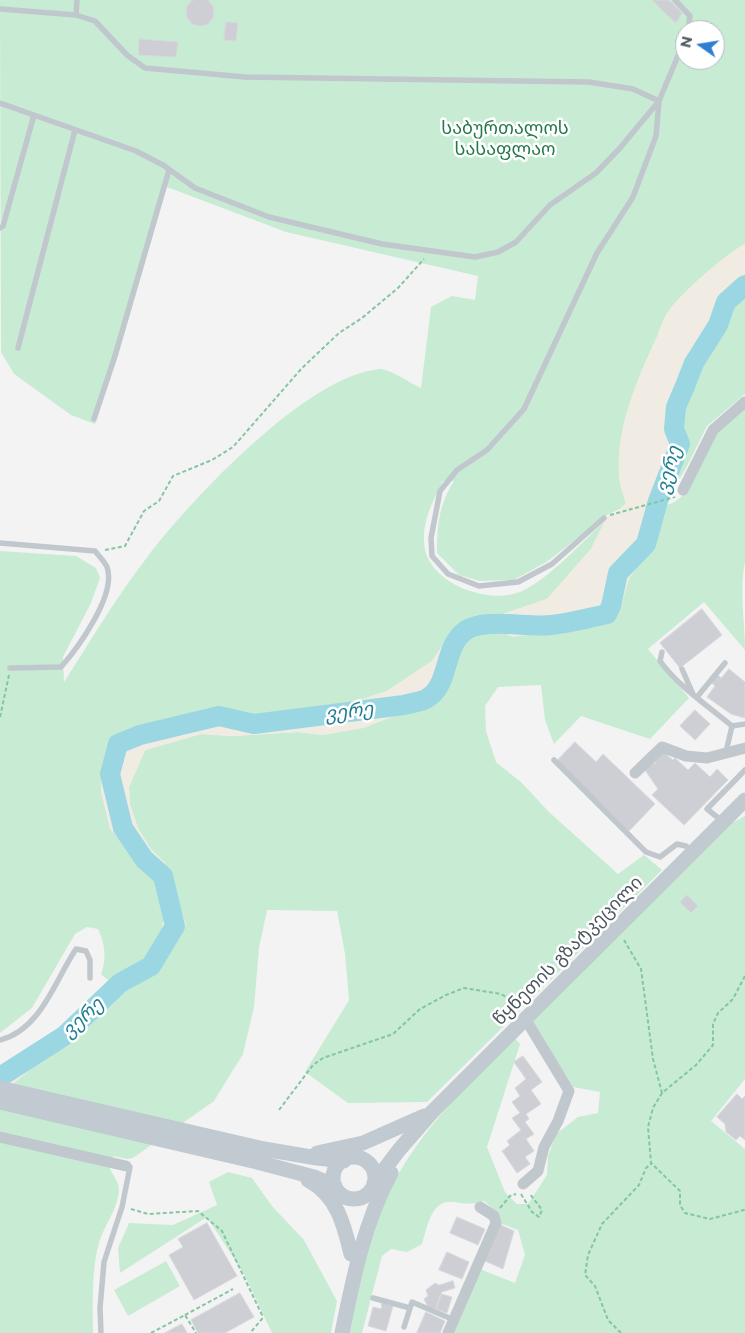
<!DOCTYPE html>
<html>
<head>
<meta charset="utf-8">
<style>
  body { margin:0 }
  #map { position:relative; width:745px; height:1333px; overflow:hidden; background:#f4f3f3; font-family:Montserrat,sans-serif }
  canvas { display:block }
  .north { position:absolute; left:675px; top:20px; width:50px; height:50px; box-sizing:border-box; background:#fff; border:1px solid #b7bbbf; border-radius:50%; rotate:283deg; font-size:14px; font-weight:700; line-height:20px; text-align:center; color:#4c565e }
  .north::after { content:''; display:block; margin:auto; width:18px; height:22px; background:#317ed0; clip-path:polygon(50% 0,100% 100%,50% 72%,0 100%) }
</style>
</head>
<body>
<div id="map">
<canvas width="745" height="1333"></canvas>
<div class="north">N</div>
</div>
<script>
const ctx = document.querySelector('canvas').getContext('2d');
ctx.lineJoin = 'round';
function paint(path, color) { ctx.fillStyle = color; ctx.fill(path, 'evenodd'); }
function trace(path, color, width, dash) { ctx.strokeStyle = color; ctx.lineWidth = width; ctx.lineCap = dash ? 'butt' : 'round'; ctx.setLineDash(dash || []); ctx.stroke(path); }
function write(font, color, halo, rows, align = 'center') {
  ctx.font = font + ' Montserrat,"Noto Sans Georgian",sans-serif'; ctx.lineWidth = 5; ctx.setLineDash([]); ctx.textBaseline = 'middle'; ctx.strokeStyle = halo; ctx.fillStyle = color; for (const [text, x, y, turn = 0] of rows) {
    ctx.save(); ctx.translate(x, y); ctx.rotate((+turn || 0) * Math.PI / 180); ctx.textAlign = isNaN(turn) ? turn : align; if (halo) ctx.strokeText(text, 0, 0); ctx.fillText(text, 0, 0); ctx.restore();
  }
}
paint(new Path2D(`
  M0,0h745v244c-20,11 -64,49 -77,68 -5,7 -8,17 -11,25 -19,40 -40,90 -38,136 0,9 4,20 7,30l-6,6 -13,6 -59,46 -34,19 -34,1 -21,-6 -22,-22c0,-27 2,-49 17,-72h-11c-10,20 -20,38 -19,61 1,40 62,63 96,50 28,-12 62,-50 85,-71l-14,28 -44,50 -53,18 -23,3 -21,15 -18,26 -45,30 -48,16 -30,6 -73,3 -17,-3 -46,7 -56,18 -16,37 44,92 13,17 7,22 -3,24 -15,29 -35,25 -11,-10c6,-16 4,-30 -3,-45l-11,-2 -12,7 -43,74 -32,25v-482l76,5 20,12 4,10 -9,25 -28,54 1,25c27,-42 53,-86 84,-126 44,-57 159,-181 232,-187 8,-1 32,15 41,19l10,-81 21,-11 23,4 3,-24 -192,-44 -119,-45 -49,169 -23,68 -24,-9 -57,-41 -13,-22zM685,30h30v30h-30z
  M745,291v103l-38,32 -22,44 -15,24 -4,1 19,-53 -5,-25 7,-30 38,-57 6,-27z
  M745,403v159c-6,29 0,59 0,88l-41,-48 -56,47 41,49 -39,41 -69,-23 -27,28 -9,-24 -4,-35 -43,2 -13,19 1,25 10,31 26,21 27,29 69,62 26,-19 18,15 -235,232 -79,1 -43,-31 44,-72 -4,-46 -8,-43 -70,-1 -8,38 -5,59 -11,47 -29,47 -81,57 -6,1 -14,-3 -3,13c4,7 9,14 9,21 -1,17 -12,32 -18,47 -10,26 -8,68 -8,96h-93v-238l124,-106 37,-27 25,-37 -17,-45 -4,-17 -15,-15 -12,-20 -8,-23 -1,-18 16,-37 56,-16 31,2 65,-4 27,3 117,-50 15,-38 15,-13 28,-4 14,7 112,-46 4,-13 21,-30 13,-42 10,-3 8,-6 35,-67z
  M745,816v263l-34,42 34,28v184h-293l28,-64 35,14 10,-28 -7,-25 -18,-7 -3,-11 -13,-11c-12,4 -17,3 -30,1 -23,-4 -27,26 -32,42l-15,8 -16,-3 -9,7 -20,77h-15c8,-31 14,-75 25,-104 33,-85 81,-129 142,-192l6,7 -33,103 18,45 12,12h11l19,-29 1,-19 8,-22 22,-17 20,-4 2,-21 -27,-5 -43,-68 196,-193z
  M228,1172l24,6 20,28 32,34 33,61 -6,32h-59l-28,-59 -37,-57 -87,56 -2,-25 11,-25 44,2 44,-20 -8,-23z
  M166,1261l14,25 -52,30 -14,-26z`), '#c8ebd4');
paint(new Path2D(`
  M745,244v47l-14,13 -6,26 -38,57 -7,30 5,25 -19,53 -8,30 -8,23 -21,30 -9,33 -12,11 -95,15 -14,-7 -28,4 -15,13 -15,38 -11,17 -66,26 -40,7 -27,-3 -65,4 -31,-2 -56,16 -16,37 1,18 8,23 12,20 15,15 4,17 17,45 -25,37 -37,27 -124,106v-24l59,-37 53,-50 35,-25 15,-29 3,-24 -7,-22 -48,-55 -9,-37v-17l16,-37 56,-18 46,-7 17,3 73,-3 30,-6 48,-16 45,-30 18,-26 21,-15 23,-3 53,-18 44,-50 14,-28 -1,-3 18,-8 -2,-1 6,-6c-3,-10 -7,-21 -7,-30 -3,-46 19,-96 38,-136 3,-8 6,-18 11,-25 13,-19 57,-57 77,-68z`), '#f0ebe3');
trace(new Path2D(`
  M0,1077l64,-41 56,-53 31,-17 24,-40 -12,-50 -19,-17 -21,-31 -13,-54 8,-30 22,-9 79,-19 35,8 150,-19c7,-2 16,-3 22,-6 25,-14 16,-51 39,-68 18,-14 63,-3 86,-6 19,-2 38,-7 56,-11l4,-8 7,-33 28,-29 12,-43 22,-57 -6,-15 2,-22 9,-21 9,-23 24,-38 8,-23 19,-17`), '#9ad7e3', 20);
const building = new Path2D(`
  M186 12a14 14 0 1 1 28 0a14 14 0 1 1-28 0Z
  M652,0h17l13,13 -6,10z
  M226,22l12,1 -2,18 -12,-1z
  M139,39l39,3 -2,15 -37,-2z
  M702,609l20,26 -42,33 -20,-25z
  M729,669l16,13v36l-14,-4 -24,-17 8,-11 -4,-4 6,-8 4,4z
  M695,710l15,14 -15,16 -15,-14z
  M575,742l21,20 7,-8 52,50 -26,27 -72,-70z
  M662,751l11,9 2,-2 13,12 7,-7 15,14 7,-8 11,11 -44,45 -32,-30 6,-6 -13,-19 8,-8 2,2v-4z
  M687,895l11,11 -7,7 -11,-11z
  M523,1056l19,26 -11,8 10,14 -15,10 3,5 -4,3 9,12 -8,5 8,12 -9,6 5,7 -13,9 -15,-22 8,-6 -3,-4 14,-11 -9,-12 8,-5 -8,-11 8,-6 -5,-8 11,-9 -12,-17z
  M737,1094l5,5 3,-3v44l-5,-4 -4,4 -10,-8 -1,-8 -8,-7z
  M457,1217l28,12 -7,16 -28,-12z
  M207,1223l30,53 -43,24 -25,-45 14,-8 -5,-8z
  M501,1225l13,6 -11,38 -18,-8z
  M447,1252l22,10 -7,17 -23,-9z
  M453,1281l2,7 -13,4 -6,17 -8,-2 -4,-8 4,-3 -2,-6 9,-7 4,2z
  M240,1293l14,24 -29,16h-27l-7,-13z
  M441,1294l11,3 -5,16 -11,-4z
  M382,1303l11,3 -7,25 -18,-5 5,-19 8,2z
  M426,1312l19,9 -5,12h-23z
  M182,1324l5,9h-22z`);
paint(building, '#cdcfd4');
trace(building, '#d7d9dd', 1);
trace(new Path2D(`
  M610,515l65,-18
  M105,550l20,-4 19,-35 15,-10 14,-25 39,-16 21,-13 69,-79 37,-35 23,-15 36,-30 26,-29
  M0,717l9,-42
  M624,940l17,29 12,90 9,34
  M745,976l-12,23 -15,14 -5,11v21l-17,20 -34,28 -9,15 -5,19 3,36 29,28v14l5,8 25,6 34,-9 1,2
  M279,1110l34,-45 10,-7 70,-24 27,-25 26,-14 18,-7 37,6 19,11
  M521,1194l11,18 7,5 3,-7 -12,-16
  M500,1208l10,-12 6,-2
  M131,1209l17,5 50,-3 24,20 40,84v4l-12,14
  M185,1315l48,-26
  M151,1333l34,-18 11,18
  M621,1333l-13,-13 -13,-34 -10,-11 3,-20 14,-31 37,-39 7,-17 5,-4`), '#83c6a2', 2, [4, 2.5]);
trace(new Path2D(`
  M675,0l15,16 -2,14
  M0,9l76,6 19,6 32,34 18,13 100,9 344,5 44,7 26,12 -3,35 -23,61 -36,56 -73,156 -37,41 -30,20 -17,21 -9,47 1,18 16,18 31,12 39,-4 34,-18 52,-46
  M76,15l1,-15
  M0,103l136,48 27,14 32,23 74,29 113,27 93,13 23,-5 18,-10 34,-37 46,-32 24,-25 39,-47 26,-62
  M0,228l3,-2 31,-111
  M18,348l57,-218
  M94,419l20,-60 55,-189
  M0,543l95,8c4,5 10,11 12,16 10,27 -29,81 -46,100l-51,1
  M662,652l-2,9c18,25 48,45 72,65l13,-2
  M682,669l11,25
  M697,697l28,-34
  M726,752l6,-26
  M554,760l92,92 14,5 17,-13 9,2 5,5
  M722,821l-15,-12 38,-39
  M0,1040c41,-10 55,-60 76,-91l10,2 4,9v18
  M373,1298l37,10
  M404,1327l8,-25 42,18
  M101,1333l-1,-25 4,-46 18,-55 8,-40 -2,-1`), '#c0c7cd', 5.5);
trace(new Path2D(`
  M683,490l30,-60 32,-28
  M635,773l27,-26 24,9 21,2 38,-10
  M0,1137l126,29
  M523,1184l15,-13 6,-24 14,-26 11,-30 -43,-71
  M448,1333l48,-110 -2,-7 -14,-9`), '#c0c7cd', 11);
trace(new Path2D(`
  M0,1088l264,61 53,9 27,3
  M0,1102l257,60 57,15 21,9
  M317,1153l46,-10 61,-27
  M333 1178a21 21 0 1 1 42 0a21 21 0 1 1-42 0Z
  M308,1180c29,15 36,45 43,74
  M374,1183l25,-33 33,-38 313,-312
  M342,1333c11,-54 22,-110 49,-160`), '#c1cad1', 15);
write('18px', '#24794a', '#fff', [
  ["საბურთალოს",505,129],
  ["სასაფლაო",505,150]
]);
write('18px', '#4c565e', '#fff', [
  ["წყნეთის გზატკეცილი",568,951,-45]
]);
write('italic 19px', '#1d7e91', '#fff', [
  ["ვერე",669,470,-75],
  ["ვერე",349,712,-7],
  ["ვერე",83,1018,-43]
]);
</script>
</body>
</html>
